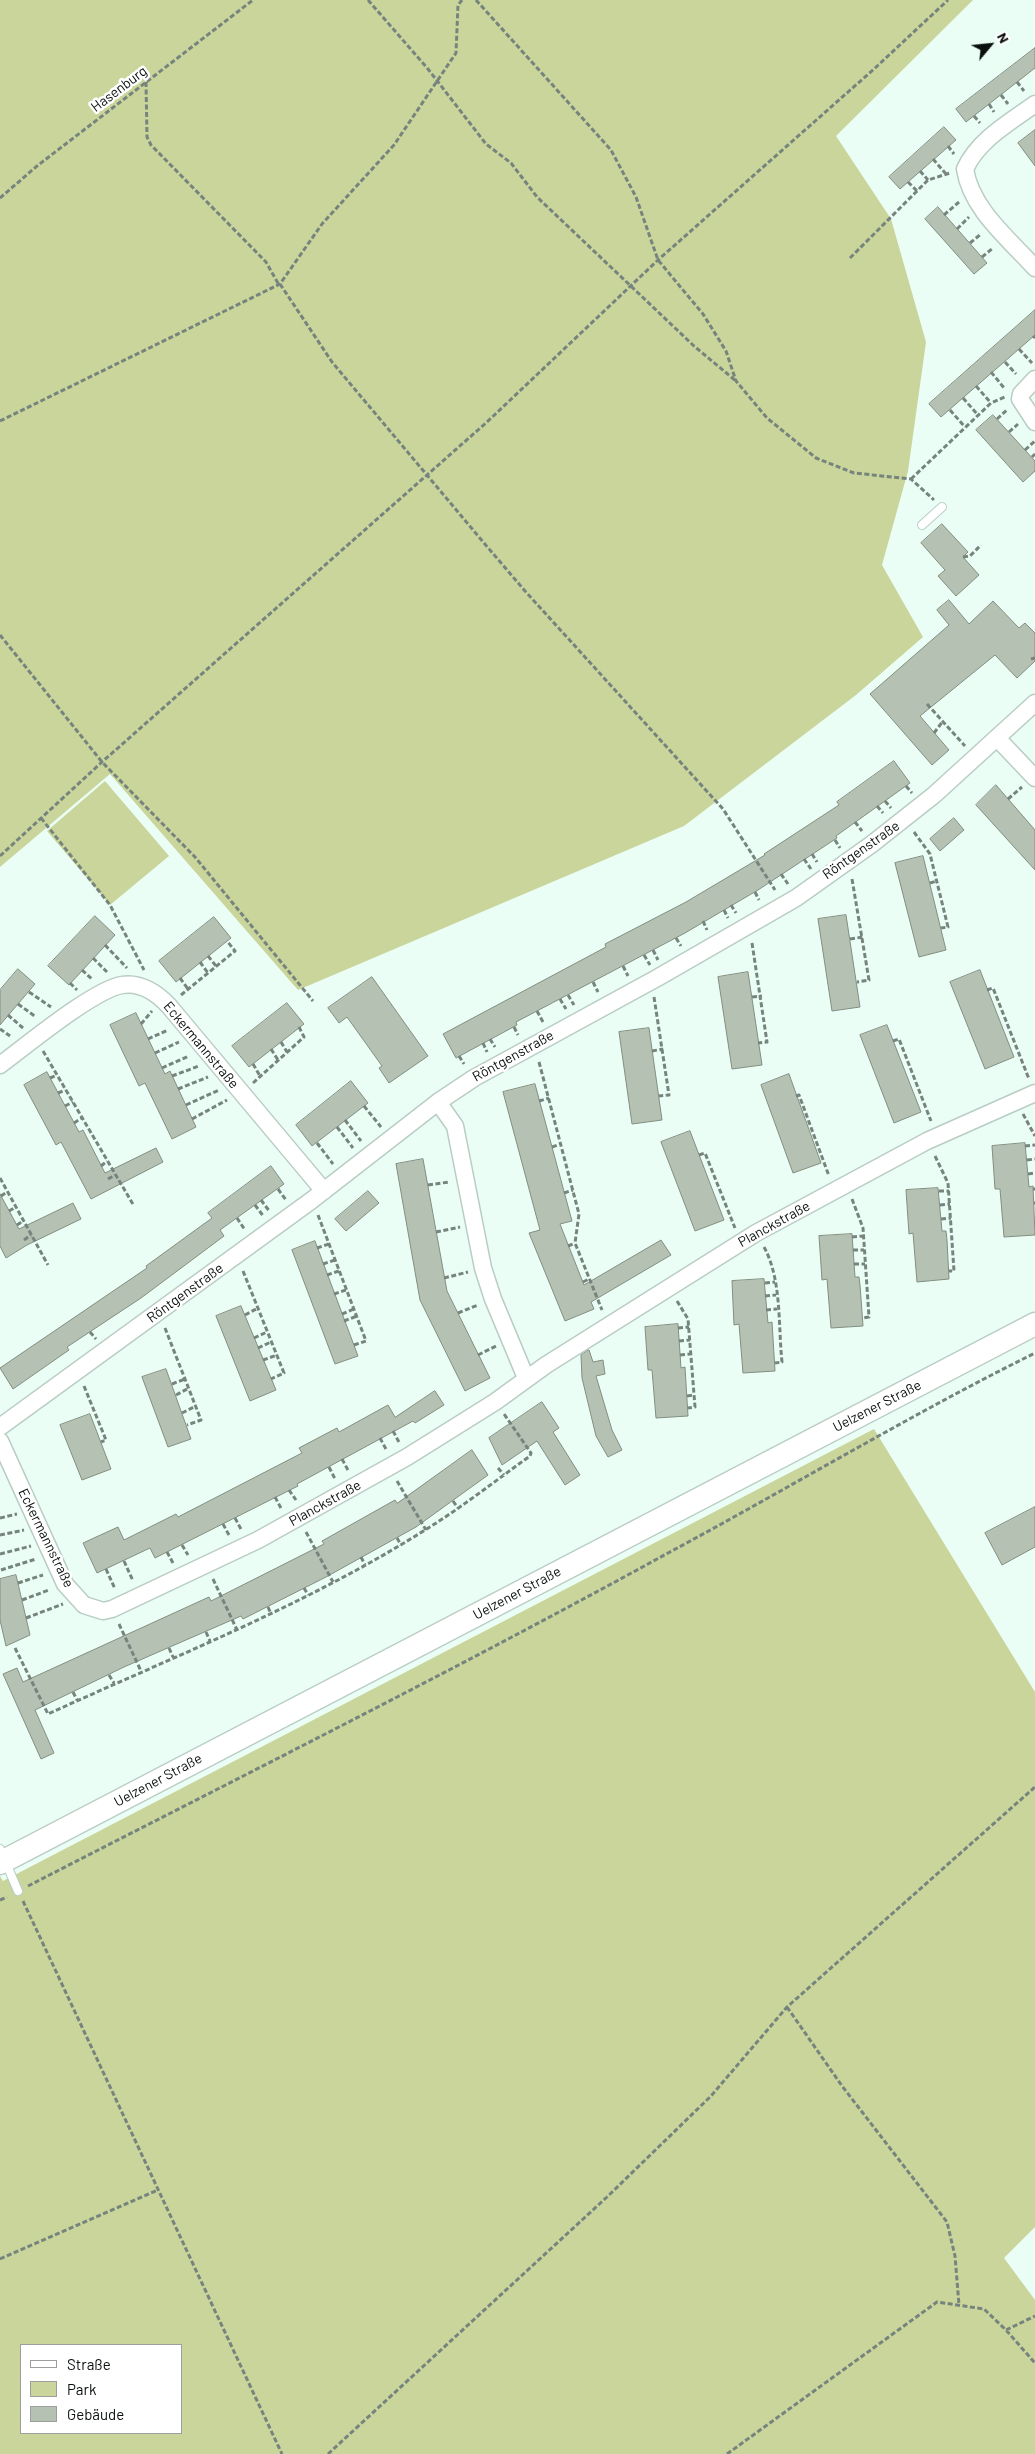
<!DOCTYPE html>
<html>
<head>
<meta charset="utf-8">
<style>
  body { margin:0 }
  #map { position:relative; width:1035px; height:2454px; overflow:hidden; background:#eafef5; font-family:Barlow,sans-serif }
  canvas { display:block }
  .legend { position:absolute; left:20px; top:2344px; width:162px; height:90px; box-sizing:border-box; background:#fff; border:1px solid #9d9f9e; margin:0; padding:6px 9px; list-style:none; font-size:15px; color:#09100d }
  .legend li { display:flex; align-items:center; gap:10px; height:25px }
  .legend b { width:25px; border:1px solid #9d9f9e }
  .north { position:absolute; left:965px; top:20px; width:50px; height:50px; -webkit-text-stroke:4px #fff; paint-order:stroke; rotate:62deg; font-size:14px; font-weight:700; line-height:20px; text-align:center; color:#09100d }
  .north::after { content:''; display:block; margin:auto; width:18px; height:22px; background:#09100d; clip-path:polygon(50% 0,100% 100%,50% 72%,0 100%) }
</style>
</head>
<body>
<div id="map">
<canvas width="1035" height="2454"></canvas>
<ul class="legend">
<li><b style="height:6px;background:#fff"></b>Straße</li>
<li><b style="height:14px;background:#c9d59a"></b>Park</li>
<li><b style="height:14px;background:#b4c1b3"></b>Gebäude</li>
</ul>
<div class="north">N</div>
</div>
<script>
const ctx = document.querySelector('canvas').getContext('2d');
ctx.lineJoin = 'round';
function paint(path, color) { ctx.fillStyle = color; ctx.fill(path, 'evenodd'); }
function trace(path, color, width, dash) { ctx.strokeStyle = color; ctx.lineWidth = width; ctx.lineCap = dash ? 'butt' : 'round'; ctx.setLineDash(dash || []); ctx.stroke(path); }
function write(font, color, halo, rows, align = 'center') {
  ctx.font = font + ' Barlow,sans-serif'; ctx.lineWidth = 5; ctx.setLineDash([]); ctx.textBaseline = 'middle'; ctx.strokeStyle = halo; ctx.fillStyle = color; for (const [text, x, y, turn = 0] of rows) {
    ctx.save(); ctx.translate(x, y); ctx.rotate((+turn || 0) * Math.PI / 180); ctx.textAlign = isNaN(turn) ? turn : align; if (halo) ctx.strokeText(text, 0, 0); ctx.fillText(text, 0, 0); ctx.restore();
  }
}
paint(new Path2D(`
  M0,0h973l-137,136 55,83 35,123 -18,129 -26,94 41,72 -67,58 -172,131 -386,164 -188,-216 -110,93z
  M105,781l64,75 -59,49 -63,-74z
  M874,1429l161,263v535l-31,31 31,42v154h-1035v-578l3,5zM21,2345h160v88h-160z`), '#c9d59a');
const building = new Path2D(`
  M1035,48v20l-69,54 -10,-13z
  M944,127l12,13 -56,49 -11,-12z
  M1035,130v36l-17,-23z
  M938,207l49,56 -13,11 -49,-55z
  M1035,310v25l-94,82 -12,-13z
  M993,415l42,46v10l-12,11 -47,-52z
  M942,524l26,28 -5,5 16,18 -23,21 -18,-20 7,-6 -24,-27z
  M949,600l20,24 24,-23 26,27 6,-5 10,10v28l-18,17 -22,-23 -75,61 29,34 -17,15 -62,-71 79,-69 -12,-15z
  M894,761l16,22 -74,53 1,2 -79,52 -73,43 -169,89 1,3 -61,33 -13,-24 163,-87 -1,-3 81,-42 79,-47 -1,-1 75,-49 -2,-3z
  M996,785l39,45v40l-59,-65z
  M954,818l10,12 -24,21 -10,-12z
  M923,856l23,94 -27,7 -24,-94z
  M846,915l14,92 -28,4 -14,-92z
  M95,916l20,19 -46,50 -21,-19z
  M214,917l17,21 -55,44 -17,-21z
  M18,969l17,15 -35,41v-35z
  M980,970l34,87 -29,12 -35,-87z
  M748,972l14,93 -30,4 -14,-92z
  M372,977l56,79 -39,27 -10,-15 3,-2 -35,-49 -8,6 -11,-15z
  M287,1003l17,21 -55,43 -17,-21z
  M136,1013l29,61 5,-3 26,56 -24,12 -27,-56 -6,3 -29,-61z
  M887,1025l34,87 -27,11 -34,-88z
  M649,1028l13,92 -30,4 -13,-92z
  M47,1072l32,60 4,-2 22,43 51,-25 7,14 -72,37 -30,-57 -5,3 -32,-60z
  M789,1074l32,89 -28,10 -32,-88z
  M351,1081l17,22 -56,43 -16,-21z
  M535,1084l37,137 -12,3 24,61 77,-45 10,15 -80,47 3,7 -29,12 -36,-88 11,-3 -37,-138z
  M690,1131l34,89 -29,11 -34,-89z
  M1025,1143l4,44 4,-1 2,49 -31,2 -4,-48h-5l-3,-43z
  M423,1159l24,132 43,87 -25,13 -45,-91 -24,-136z
  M271,1166l13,18 -64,46 4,6 -83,62 -74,49 2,3 -56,39 -13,-21 147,-100 -1,-2 66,-48 -4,-5z
  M938,1188l4,43h4l1,9 2,39 -32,3 -4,-49 -4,1 -3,-44z
  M368,1191l11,12 -33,28 -11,-12z
  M0,1194l19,35 54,-26 8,16 -54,26 -21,13 -6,-12z
  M852,1234l3,43h4l1,8 3,41 -32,2 -4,-49 -5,1 -3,-44z
  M315,1241l43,115 -23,8 -43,-114z
  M764,1279l4,44 4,-1 3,49 -32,2 -4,-49 -5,1 -2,-44z
  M241,1306l35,84 -26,11 -34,-85z
  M678,1324l3,44 4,-1 3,49 -32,2 -4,-48h-4l-3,-43z
  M589,1350l4,12 10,-2 2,14 -9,2 16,54 10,20 -14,7 -12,-21 -14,-58 -1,-23z
  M166,1369l25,70 -23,8 -26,-70z
  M435,1391l9,14 -29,18 -2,-2 -116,63 1,2 -143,72 -5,-10 -53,25 -14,-30 35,-16 6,13 52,-26 2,3 124,-64 -3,-5 38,-20 2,4 49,-27 7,12z
  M542,1402l17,26 -6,4 27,43 -15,10 -28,-44 -35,24 -13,-27z
  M90,1414l21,55 -29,11 -22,-55z
  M472,1450l16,25 -72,52 -90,50 -83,42 -2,-3 -117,51 -89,43 19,43 -13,6 -38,-85 14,-6 6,14 186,-85 2,4 113,-57 -2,-3 73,-41 2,3z
  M1035,1507v40l-33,18 -17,-32z
  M16,1575l14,60 -24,11 -6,-26v-41z`);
paint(building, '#b4c1b3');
trace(building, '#828e80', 1);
const lane = new Path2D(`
  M922,525l20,-18
  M0,1849l18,42`);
const street = new Path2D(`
  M1035,104c-25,18 -57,36 -70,65 6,40 44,70 70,99
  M1035,379l-14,15 -1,5 15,23
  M997,738l38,40
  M0,1065c26,-19 93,-75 122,-80 18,-3 35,8 47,21l155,185
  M438,1102l17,24 28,142 10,31 33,79
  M0,1427l312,-227 126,-98 36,-24 183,-100 139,-80 76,-54 62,-49 101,-92
  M0,1441l65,143 19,21 19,6 9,-2 146,-69 149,-83 88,-55 51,-37 210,-132 171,-92 108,-48`);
const secondary = new Path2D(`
  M0,1863l1035,-539`);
trace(lane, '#b9cdc5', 10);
trace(street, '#b9cdc5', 19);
trace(secondary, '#b9cdc5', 25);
trace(new Path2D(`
  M368,0l60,69 58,75 25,19 26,34 157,149 42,35
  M476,0l135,150 25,47 22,63 45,54 23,37 10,30 31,37 49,40 38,15 57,6 23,21
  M146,82l1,55 4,8 115,117 13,23
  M1017,82l7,9
  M1001,95l7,9
  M989,104l5,8
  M974,116l6,7
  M948,146l6,8
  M933,159l13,15
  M920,171l8,9
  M908,182l9,9
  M0,198l37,-32 216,-166
  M944,215l15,-13
  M957,229l12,-12
  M970,243l11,-9
  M982,257l11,-9
  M850,258l78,-78 22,-7
  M280,284l52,78 152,181 41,48 198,218 52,81
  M1033,336l2,2
  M1019,349l13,14
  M1005,362l11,12
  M991,372l14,17
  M976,386l15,17
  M963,398l15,17
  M950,410l15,17
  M997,419l11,-10
  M0,421l280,-137 42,-60 72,-79 62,-92 2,-48 4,-5
  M1009,432l9,-8
  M1025,450l10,-9
  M1032,457l3,-3
  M911,479l80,-76 14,-6
  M963,557l7,-1 11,-11
  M0,635l102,127 93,95 118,144
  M1031,659l4,-1
  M927,704l38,42
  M934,733l9,-12
  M906,786l6,7
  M1008,799l14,-12
  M885,801l6,7
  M877,806l6,7
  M41,818l69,87 34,65
  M855,822l7,9
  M914,832l16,22 18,73 -7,1
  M835,840l5,8
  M812,854l5,8
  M0,856l102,-94 385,-340 171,-162 216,-191 74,-69
  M804,859l7,10
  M781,874l7,10
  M852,879l17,101 -12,2
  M930,883l7,-2
  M755,892l4,8
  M731,905l5,8
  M724,910l4,8
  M703,921l4,9
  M676,938l5,8
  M850,939l13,-2
  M752,943l15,99 -9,1
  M105,945l22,23
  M653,950l5,10
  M644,955l6,10
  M208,956l8,10
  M93,958l14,14
  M200,962l8,11
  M623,966l5,10
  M82,970l11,10
  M180,978l8,11
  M593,982l5,10
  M70,983l7,7
  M987,990l6,-2 36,91
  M29,992l22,15
  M181,995l54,-44 -8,-10
  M568,995l6,10
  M654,997l15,98 -10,1
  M752,997l10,-1
  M560,999l6,10
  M18,1004l18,13
  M537,1011l6,11
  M8,1015l15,13
  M141,1024l11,-13
  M514,1027l4,8
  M0,1029l10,7
  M148,1039l20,-9
  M490,1039l5,8
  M893,1041l6,-2 32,82
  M281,1042l6,10
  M483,1043l4,9
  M271,1049l7,11
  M43,1051l91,155
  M652,1051l11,-2
  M155,1053l24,-11
  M459,1056l5,8
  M539,1062l40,152 -4,29 27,67
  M253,1064l7,12
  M162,1068l27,-12
  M172,1076l27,-10
  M50,1078l7,-3
  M253,1083l51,-46 -5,-10
  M178,1089l30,-12
  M58,1093l7,-3
  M796,1096l3,-1 30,81
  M539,1101l10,-3
  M186,1105l33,-15
  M65,1106l8,-4
  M364,1106l17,21
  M1023,1114l12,22
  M192,1119l35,-19
  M345,1120l16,21
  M74,1123l8,-5
  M337,1127l16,21
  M317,1143l16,21
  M1025,1146l10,-1
  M552,1147l9,-3
  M699,1155l6,-2 30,75
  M935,1156l13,27 6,88h-5
  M1027,1160l8,-1
  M101,1166l6,-5
  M1028,1174l7,-1
  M0,1178l48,87
  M108,1179l7,-4
  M428,1185l21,-3
  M278,1189l8,11
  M1033,1189h2
  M939,1191h10
  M564,1193l9,-3
  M1,1196l6,-4
  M852,1199l11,29 6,89 -6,1
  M261,1200l9,12
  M1034,1203h1
  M255,1205l9,12
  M940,1205l10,-1
  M9,1211l7,-4
  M318,1215l48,126 -12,4
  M237,1218l8,12
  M941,1219l10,-1
  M17,1225l6,-4
  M436,1232l24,-5
  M852,1237l11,-1
  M24,1240l7,-5
  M568,1246l7,-3
  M764,1247c18,33 14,78 18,115l-7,1
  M317,1248l12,-4
  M853,1250h11
  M323,1264l12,-4
  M854,1264h11
  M243,1271l41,102 -13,6
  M327,1275l12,-4
  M444,1278l24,-6
  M583,1282l6,-3
  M765,1283l10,-1
  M334,1294l12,-4
  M765,1296l11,-1
  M677,1301l11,18 7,88 -7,1
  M766,1310l11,-1
  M458,1313l20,-8
  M342,1314l12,-5
  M245,1315l13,-7
  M344,1321l13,-5
  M165,1328l36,92 -14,5
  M678,1328l11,-1
  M90,1332l6,7
  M254,1338l13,-6
  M679,1341l11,-1
  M258,1348l13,-6
  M478,1355l18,-9
  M680,1355l11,-1
  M263,1360l14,-5
  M172,1384l13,-5
  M84,1386l22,54 -5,2
  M176,1395l13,-7
  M687,1396l7,-1
  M182,1413l14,-7
  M393,1431l7,13
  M380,1438l7,13
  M342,1459l7,13
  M329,1467l6,12
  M498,1468l6,7
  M397,1481l29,49
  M289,1490l7,10
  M275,1497l7,13
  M453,1501l5,7
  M0,1518l17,-4
  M235,1518l7,13
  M223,1524l7,13
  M306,1532l27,50
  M0,1535l24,-5
  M397,1538l4,7
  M182,1545l6,10
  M167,1552l6,11
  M0,1554l31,-8
  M361,1557l4,8
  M124,1561l9,20
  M106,1569l9,20
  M1,1570l35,-11
  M213,1579l24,51
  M18,1583l25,-8
  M304,1588l4,7
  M22,1600l27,-10
  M268,1607l3,7
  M26,1618l37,-14
  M119,1624l22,47
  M206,1632l4,9
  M15,1648l33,66c127,-58 258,-109 377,-184 36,-22 70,-49 105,-74l1,-3 -27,-39
  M169,1648l4,9
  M109,1675l5,8
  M73,1692l4,8
  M28,1886c214,-110 429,-217 640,-333 123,-66 242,-138 367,-200
  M0,1900l7,-3
  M23,1901l259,553
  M787,2007l55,79 105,136 8,34 4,49
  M0,2259l158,-69
  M1006,2330l29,-14
  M328,2454l279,-257 104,-101 76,-89 248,-220
  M727,2454l210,-152 47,7 22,21 29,33`), '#77847e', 3, [5, 2.5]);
trace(lane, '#fff', 8);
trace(street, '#fff', 16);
trace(secondary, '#fff', 22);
write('14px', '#09100d', '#fff', [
  ["Hasenburg",119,89,-37],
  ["Röntgenstraße",861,850,-35],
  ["Eckermannstraße",201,1045,50],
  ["Röntgenstraße",513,1056,-29],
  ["Planckstraße",774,1224,-29],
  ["Röntgenstraße",185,1293,-36],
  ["Uelzener Straße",877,1406,-27],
  ["Planckstraße",325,1503,-29],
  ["Eckermannstraße",46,1538,64],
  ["Uelzener Straße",517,1593,-28],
  ["Uelzener Straße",158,1780,-28]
]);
</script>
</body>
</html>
